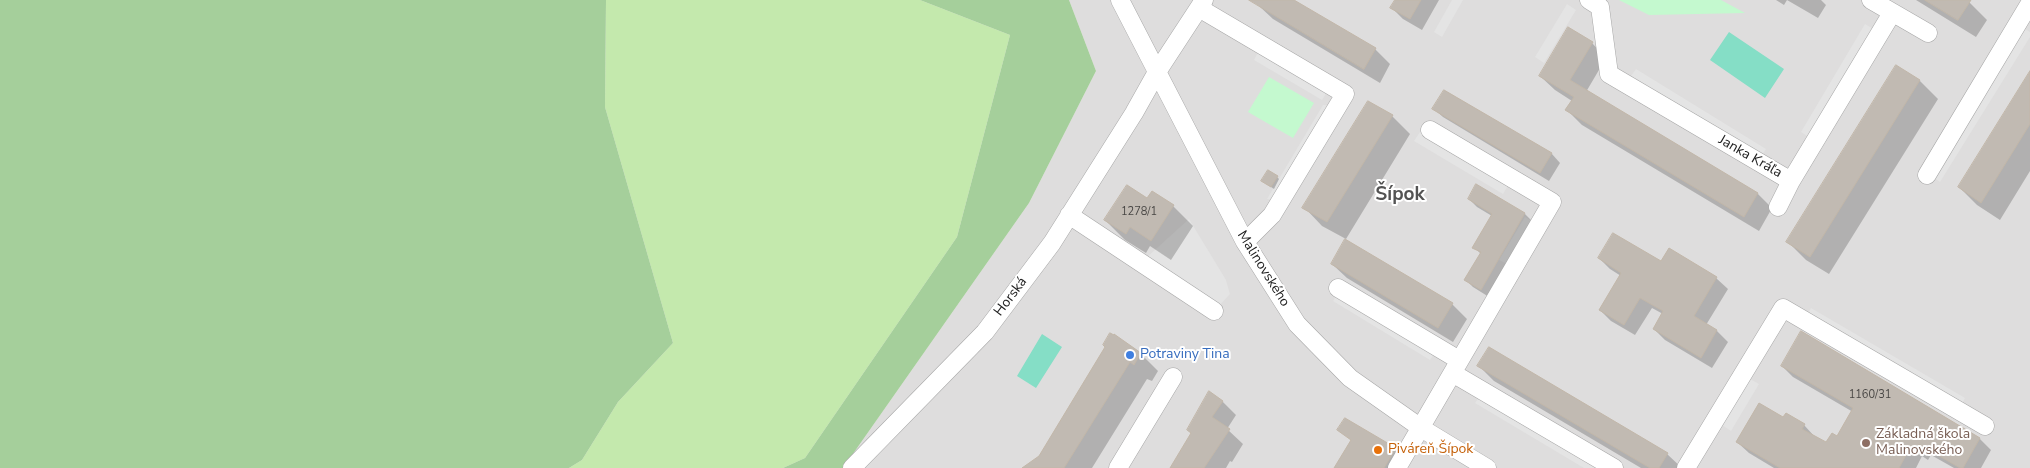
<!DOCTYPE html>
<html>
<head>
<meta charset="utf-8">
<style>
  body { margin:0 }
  canvas { display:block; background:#f0eee6 }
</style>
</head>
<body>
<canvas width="2030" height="468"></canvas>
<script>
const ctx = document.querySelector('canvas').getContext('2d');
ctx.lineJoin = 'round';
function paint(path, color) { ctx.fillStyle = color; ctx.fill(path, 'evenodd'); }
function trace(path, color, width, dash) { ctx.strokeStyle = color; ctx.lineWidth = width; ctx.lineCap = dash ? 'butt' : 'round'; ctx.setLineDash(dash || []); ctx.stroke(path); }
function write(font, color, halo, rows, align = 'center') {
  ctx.font = font + ' "Nunito Sans",sans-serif'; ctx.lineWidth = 4; ctx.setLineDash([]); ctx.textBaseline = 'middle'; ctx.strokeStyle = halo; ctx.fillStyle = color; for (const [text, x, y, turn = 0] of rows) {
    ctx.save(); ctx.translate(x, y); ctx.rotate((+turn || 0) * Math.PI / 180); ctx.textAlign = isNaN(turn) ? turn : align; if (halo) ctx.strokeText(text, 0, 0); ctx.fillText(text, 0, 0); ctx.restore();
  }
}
paint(new Path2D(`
  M1069,0h961v468h-1187l186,-265 67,-132z`), '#dedddd');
paint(new Path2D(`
  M606,0h314l90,35 -53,202 -152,221 -22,10h-214l13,-8 36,-58 55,-59 -68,-236z`), '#c4e9ad');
paint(new Path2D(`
  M0,0h606l-1,107 68,236 -55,59 -36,58 -13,8h-569z
  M920,0h149l27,71 -67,132 -186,265h-60l22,-10 152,-221 53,-202z`), '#a5cf9b');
paint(new Path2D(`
  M1619,0h102l24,13 -96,2z
  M1269,77l45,26 -21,35 -45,-26z`), '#c4f9cf');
paint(new Path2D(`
  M1729,32l55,37 -19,29 -55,-38z
  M1042,334l20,13 -26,41 -19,-12z`), '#85dec6');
paint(new Path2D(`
  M1452,0h11l-21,37 -8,-5z
  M1567,4l9,6 -32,53 -9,-6z
  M1865,24l7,4 -65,108 -6,-4z
  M2025,29l5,3v5l-90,145 -7,-5z
  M1258,52l69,40 -5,8 -68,-40z
  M1636,69l130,80 -5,8 -130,-81z
  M1323,105l11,1 -57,94 -10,-1z
  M1420,132l89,52 -6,10 -89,-53z
  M1525,217l7,4 -25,43 -8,-4z
  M1189,219l37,61 4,14 -12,13 -72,-49z
  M1337,294l98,59 -5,7 -97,-59z
  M1811,308l154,90 -5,10 -154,-91z
  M1750,379l9,5 -28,47 -9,-6z
  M1480,396l121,72h-17l-109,-65z`), '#e4e4e4');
paint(new Path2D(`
  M1261,0h30l84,49 15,15 -10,19 -107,-64 -15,-14z
  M1396,0h43l-17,30 -19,-11 -11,-11z
  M1776,0h45l5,5 -8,13 -31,-18 -3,5z
  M1916,0h51l20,20 -11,17z
  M1592,43l14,15 -20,34 172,102 14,14 -13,23 -177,-106 -15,-15 5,-9 -17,-11 -15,-14z
  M1896,67l24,14 18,18 -109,175 -23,-14 -18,-18z
  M2030,74v97l-30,49 -23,-15 -18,-18z
  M1445,91l107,63 8,9 -11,18 -106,-64 -9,-8z
  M1392,116l18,18 -64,105 -24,-13 -18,-19z
  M1277,177l2,2 -5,10 -9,-6z
  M1469,199l56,15 7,7 -43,76 -16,-10 -7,-7 15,-26 -7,-7 18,-31 -15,-9z
  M1148,200l25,6 20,20 -22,34 -21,-14 -4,7 -21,-13 -20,-20z
  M1346,241l106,63 15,15 -14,23 -106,-64 -15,-14z
  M1599,258l62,5 55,15 12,11 -22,36 11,6 11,11 -16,26 -47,-28 -11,-11 9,-15 -11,-6 -17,27 -24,-14 -11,-11 21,-34 -11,-7z
  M1802,333l178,106 11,11 -10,18h-27l-23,-13 -3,5 -6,-4 -6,12h-142l-25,-15 -12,-11 46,-23 21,6 11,12 11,7 12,-6 15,-26 -60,-35 -11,-11z
  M1115,336l26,18 17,17 -6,10 -5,-2 -55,89h-68l16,-11z
  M1479,366l188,88 15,14h-41l-147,-87z
  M1222,401l14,14 -9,14 16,15 -11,18 -2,-1 -4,7h-54l20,-34z
  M1353,440l42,9 3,3 -10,16h-52z`), '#0003');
const building = new Path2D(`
  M1249,0h45l82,48 -12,21z
  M1395,0h26l-11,19 -20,-11z
  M1925,0h46l-13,20z
  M1568,27l25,15 -23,38 188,113 -14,24 -179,-107 9,-13 -35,-21z
  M1896,65l24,15 -110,177 -24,-15z
  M2030,71v53l-49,79 -23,-16z
  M1444,90l108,63 -12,20 -108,-64z
  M1368,101l25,14 -66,107 -25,-14z
  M1268,170l10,6 -7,11 -10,-6z
  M1476,184l49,29 -44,77 -17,-10 17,-28 -9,-4 20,-34 -24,-15z
  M1127,185l20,13 5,-7 22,14 -23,36 -21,-14 -4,7 -22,-14z
  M1613,233l48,28 8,-13 48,29 -23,39 23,14 -16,28 -48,-29 10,-18 -23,-13 -16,27 -25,-15 22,-37 -23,-15z
  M1345,239l108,64 -15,25 -107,-64z
  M1801,331l179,107 -17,30h-3l-41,-24 -3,6 -5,-4 -12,22h-119l-44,-26 23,-39 24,14 3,-4 19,11 -3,5 24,13 6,-9 5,3 16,-28 -72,-42z
  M1110,333l4,2v-1l27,19 -7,12 -4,-3 -66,106h-42l17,-12 66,-109 -2,-2z
  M1489,347l179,106 -9,15h-9l-173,-102z
  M1209,391l14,10 -11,16 18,12 -26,39h-34l21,-35 -4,-3z
  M1345,418l51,30 -12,20h-50l17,-28 -14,-10z`);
paint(building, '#c1bab2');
trace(building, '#c2b7a9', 1);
const minor = new Path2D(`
  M1120,0l125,242 52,82 53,54 71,50 66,40
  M1589,0l11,7 9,67 182,107
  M1871,0l57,33
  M1199,8l146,86 -73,121 -27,27
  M1927,175l103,-172
  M1778,207l13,-26 101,-168
  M1069,215l145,96
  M1338,288l121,72
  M1454,374l160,94
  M852,468l133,-136 67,-89 82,-130 23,-41 47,-72
  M1118,468l55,-91
  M1397,468l155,-266 -122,-72
  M1686,468l97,-160 202,118`);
trace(minor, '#a7a7a7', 19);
trace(minor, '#fff', 18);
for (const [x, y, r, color] of [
  [1130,355,5,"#3f7fe0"],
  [1866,443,5,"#8d6e63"],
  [1378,450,5,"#e8710a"]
]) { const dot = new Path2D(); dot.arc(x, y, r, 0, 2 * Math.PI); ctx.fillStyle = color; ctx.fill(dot); trace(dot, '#fff', 2); }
write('11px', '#484644', null, [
  ["1278/1",1139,212],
  ["1160/31",1870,395]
]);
write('14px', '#202020', '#fff', [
  ["Janka Kráľa",1750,157,30],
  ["Malinovského",1263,269,58],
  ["Horská",1011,297,-53]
]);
write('14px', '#366cbe', '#fff', [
  ["Potraviny Tina",1140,355]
], 'left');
write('14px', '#785e54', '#fff', [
  ["Základná škola",1876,435],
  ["Malinovského",1876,451]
], 'left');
write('14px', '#c56008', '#fff', [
  ["Piváreň Šípok",1388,450]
], 'left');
write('bold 19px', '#535353', '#fff', [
  ["Šípok",1400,195]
]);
</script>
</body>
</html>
